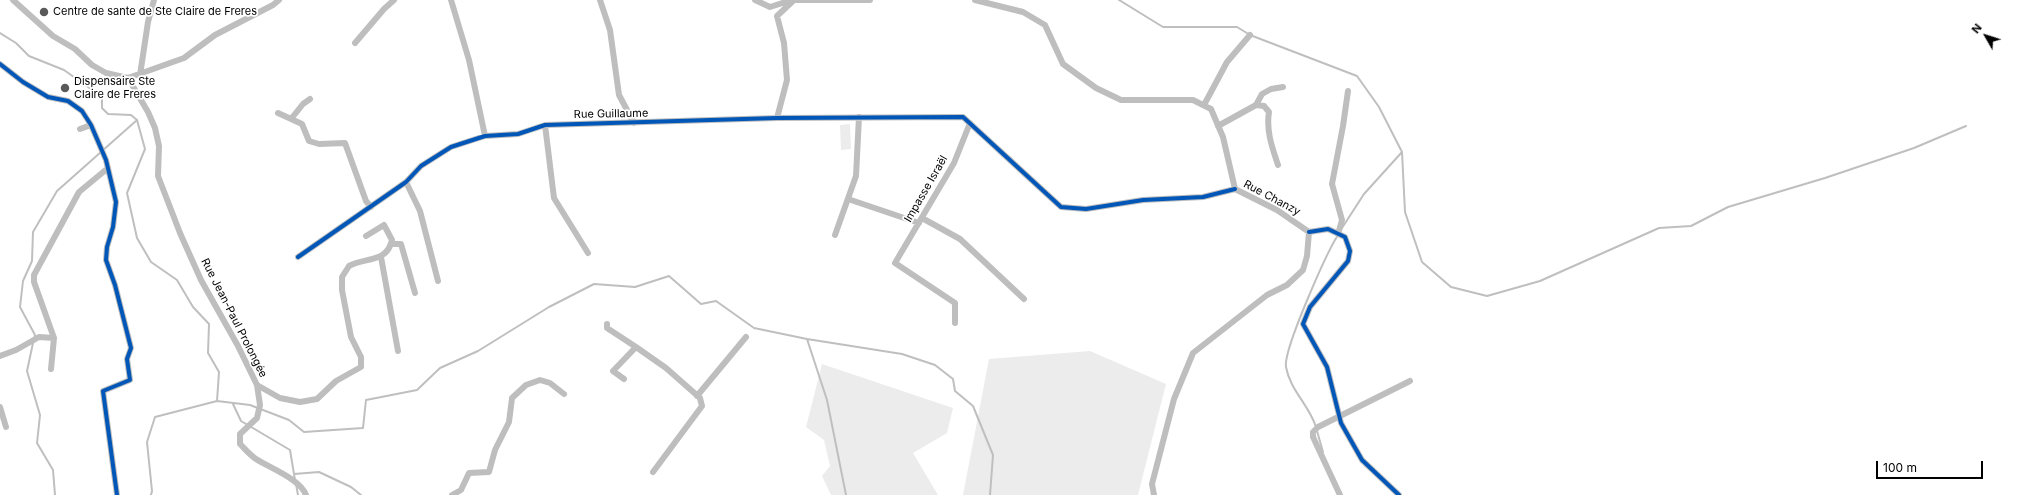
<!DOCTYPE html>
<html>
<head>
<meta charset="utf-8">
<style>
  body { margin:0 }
  #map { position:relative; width:2022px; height:495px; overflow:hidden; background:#fff; font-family:Inter,sans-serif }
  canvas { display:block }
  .north { position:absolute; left:1966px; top:16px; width:40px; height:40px; -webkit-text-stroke:3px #fff; paint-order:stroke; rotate:309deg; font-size:11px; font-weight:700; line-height:16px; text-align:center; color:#000 }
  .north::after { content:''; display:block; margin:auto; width:14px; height:18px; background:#000; clip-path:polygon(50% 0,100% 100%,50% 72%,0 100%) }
  .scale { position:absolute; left:1876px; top:461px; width:107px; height:18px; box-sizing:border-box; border:2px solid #000; border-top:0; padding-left:5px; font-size:12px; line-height:14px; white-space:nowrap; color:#000; -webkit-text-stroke:3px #fff; paint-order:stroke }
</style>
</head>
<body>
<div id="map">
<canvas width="2022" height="495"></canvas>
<div class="north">N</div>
<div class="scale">100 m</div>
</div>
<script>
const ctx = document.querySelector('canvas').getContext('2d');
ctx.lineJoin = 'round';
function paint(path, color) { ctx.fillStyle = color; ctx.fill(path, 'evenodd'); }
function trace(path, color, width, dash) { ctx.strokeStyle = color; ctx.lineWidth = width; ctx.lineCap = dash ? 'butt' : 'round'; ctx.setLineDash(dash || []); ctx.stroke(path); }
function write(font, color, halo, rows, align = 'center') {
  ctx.font = font + ' Inter,sans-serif'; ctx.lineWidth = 3.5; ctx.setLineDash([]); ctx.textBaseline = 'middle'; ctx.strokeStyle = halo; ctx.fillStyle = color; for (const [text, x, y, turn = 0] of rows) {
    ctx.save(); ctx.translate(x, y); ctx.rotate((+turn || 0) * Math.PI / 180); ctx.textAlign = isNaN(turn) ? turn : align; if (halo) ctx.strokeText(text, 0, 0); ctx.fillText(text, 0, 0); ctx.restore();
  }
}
paint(new Path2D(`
  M850,124l1,25 -10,1 -1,-25z
  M1090,351l76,33 -28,111h-175l26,-136z
  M822,364l131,44 -6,25 -34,20 25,42h-107l-9,-19 8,-10 -6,-26 -18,-13z`), '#ececec');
trace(new Path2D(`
  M1119,0l44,27h74l13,8 107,41 22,31 23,45 -38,42 -22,34
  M0,33l16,10 13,13 35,14 34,24 4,4v10l6,6 23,1 6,5 8,29 -18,44 10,45 14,24 26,18 16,27 16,17 -1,29 11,19 -2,29
  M1402,152l3,60 17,50 29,25 36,9 53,-15 119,-53 32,-2 37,-19 97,-29 89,-30 52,-22
  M34,339l1,-4 -15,-28 3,-26 9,-20 1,-29 24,-41 80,-71
  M807,339l20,61 19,95
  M33,343l-6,28 13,44 -3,28 16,27 2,25
  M233,404l8,17 49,29 5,30
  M1316,427c-7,-22 -26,-37 -30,-60 -3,-17 41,-115 52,-132
  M1317,431l6,21
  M294,474l25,-2 32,15 10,8
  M296,484l2,11
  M151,495l1,-4 -5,-49 8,-25 62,-16 33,4 39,15 15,12 59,-4 3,-28 51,-10 23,-22 38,-17 71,-44 45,-23 41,3 34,-11 32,28 15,-3 38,27 53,11 95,15 33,11 18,14 2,12 18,15 20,49 -3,40`), '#bfbfbf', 2);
trace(new Path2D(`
  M13,0l40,36 22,13 17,16 14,8 22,5 56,-20 31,-23 58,-30 6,-5
  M451,0l18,60 16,76
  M600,0l10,30 9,65 15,28
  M755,0l15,7 22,-7
  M795,0h75
  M975,0l48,12 22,13 18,39 33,24 25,12h72l18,9 12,28 12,52 42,21 32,22 -2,24 -4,14 -16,15 -20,10 -74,58 -19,46 -22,85 2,11
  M355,43l29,-34 10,-9
  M0,64l23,18 25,15 20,4 14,10 9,14 15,35 10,42 -3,25 -6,20 -1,13 9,25 16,63 -4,11 3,21 -27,11 14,104
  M140,75l8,-53 6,-22
  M128,78l20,34 7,16 4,18 -1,30 22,57 21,47 37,66 19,39 3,20 -3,13 -17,16v10c5,5 10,11 16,15 14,9 44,20 50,36
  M1204,105l23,-43 23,-27
  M1256,105l8,1 5,6c-3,19 3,35 9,53
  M278,113l24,11 7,17 10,3 26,-1 21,58 5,6
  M777,118l10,-38 -3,-37 -7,-27 17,-16
  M291,119l12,-15 7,-5
  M545,125l9,73 34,55
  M1218,126l38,-21 6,-11 9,-5 12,-2
  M80,129l11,-4
  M406,182l14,29 18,70
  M848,199l71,24
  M922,218l38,21 64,60
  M1309,232l19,-3 17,8 5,14 -2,10 -38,46 -7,17 24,43 14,56 21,37 37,35
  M1338,234l4,-14 -10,-36 11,-58 5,-35
  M835,235l21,-59 3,-59
  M391,244h10l14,49
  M298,257l108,-75 15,-16 30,-19 34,-11 33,-2 27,-9 232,-7 186,-1 98,90 25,2 57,-9 60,-3 32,-8
  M381,257l17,94
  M955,323v-20l-60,-40 59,-100 16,-40
  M607,324v4l29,19 -23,24 11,8
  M636,347l30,21 34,30 2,8 -49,66
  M0,356l16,-6 23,-13 15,1
  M51,369l3,-31 -20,-56v-7l45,-83 29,-24
  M257,385l23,13 20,4 17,-3 19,-18 25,-14v-10l-10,-20 -9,-47v-13l7,-11c17,-9 38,-3 43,-26l-8,-15 -18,11
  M697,396l49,-59
  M0,407l6,20
  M452,495l9,-5 8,-17 20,-1 6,-22 14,-28 3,-24 14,-13 14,-5 10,3 14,11
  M1340,495l-27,-58v-5l5,-5 92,-46`), '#bebebe', 6);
trace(new Path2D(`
  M0,64l23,18 25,15 20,4 14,10 9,14 15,35 10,42 -3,25 -6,20 -1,13 9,25 16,63 -4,11 3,21 -27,11 14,104
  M1309,232l19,-3 17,8 5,14 -2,10 -38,46 -7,17 24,43 14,56 21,37 37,35
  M298,257l108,-75 15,-16 30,-19 34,-11 33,-2 27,-9 232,-7 186,-1 98,90 25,2 57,-9 60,-3 32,-8`), '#0057b8', 4);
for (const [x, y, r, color] of [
  [44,12,5,"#595959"],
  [65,88,5,"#595959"]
]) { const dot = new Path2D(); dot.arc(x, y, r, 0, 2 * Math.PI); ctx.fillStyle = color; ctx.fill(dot); trace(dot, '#fff', 1.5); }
write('11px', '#000', '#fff', [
  ["Centre de sante de Ste Claire de Freres",53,12],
  ["Dispensaire Ste",74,82],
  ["Claire de Freres",74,95]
], 'left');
write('11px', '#000', '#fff', [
  ["Rue Guillaume",611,114,-1],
  ["Impasse Israël",926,189,-60],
  ["Rue Chanzy",1272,198,28],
  ["Rue Jean-Paul Prolongée",234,318,63]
]);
</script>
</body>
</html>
